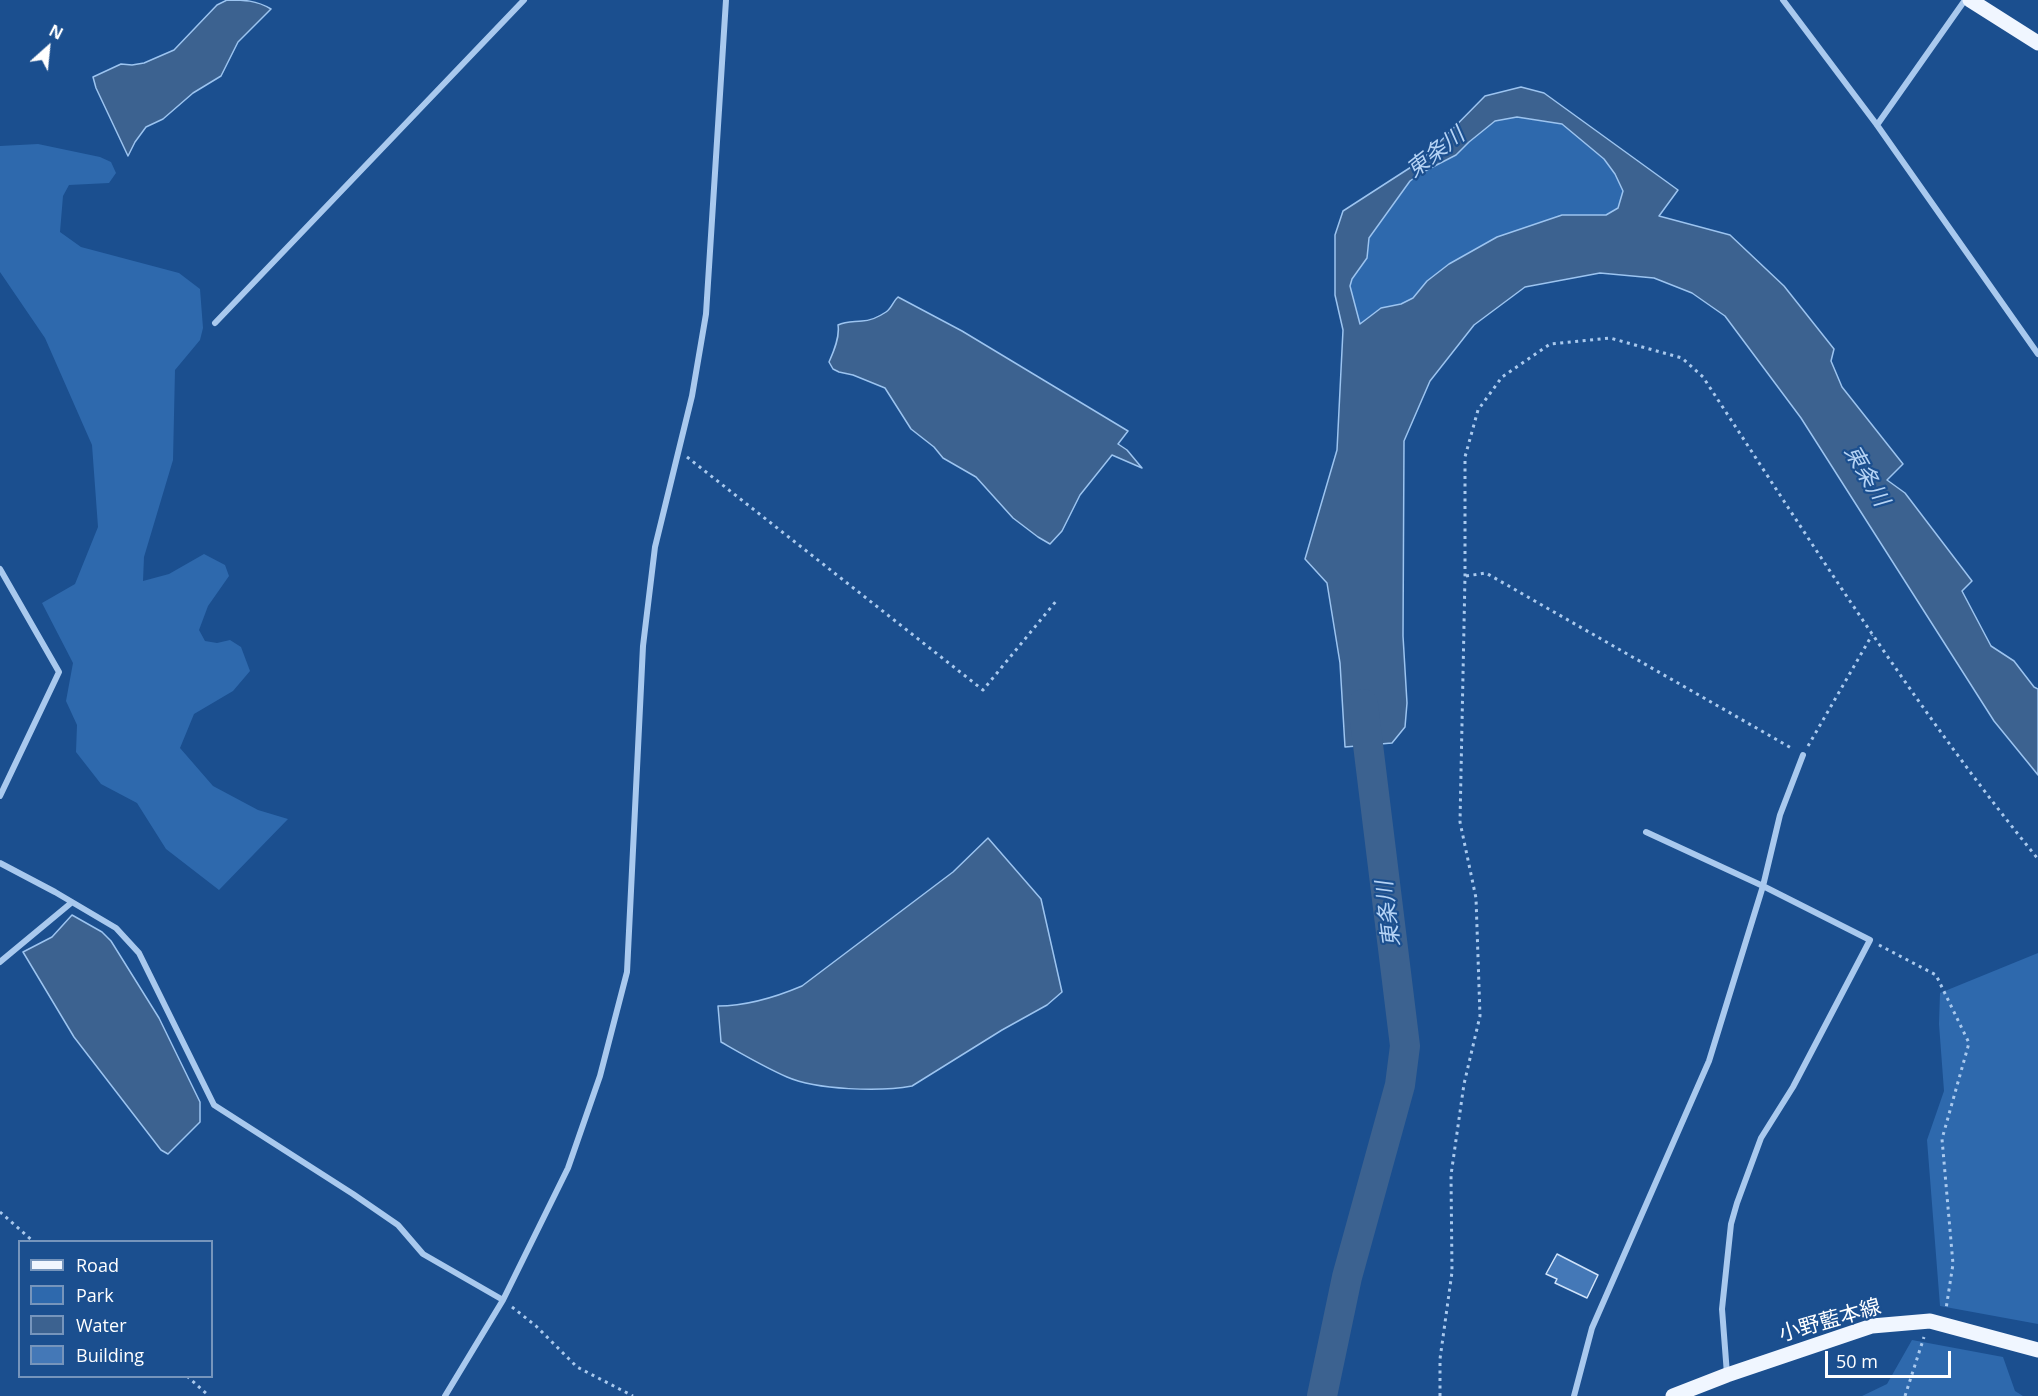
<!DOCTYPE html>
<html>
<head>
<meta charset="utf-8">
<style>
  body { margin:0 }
  #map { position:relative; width:2038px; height:1396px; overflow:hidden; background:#1b4f8f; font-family:"Open Sans",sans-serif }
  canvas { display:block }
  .legend { position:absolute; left:18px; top:1240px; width:195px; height:138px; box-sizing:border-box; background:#1b4f8f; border:2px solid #7695bc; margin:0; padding:8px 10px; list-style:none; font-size:18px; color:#fff }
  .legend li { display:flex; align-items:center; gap:12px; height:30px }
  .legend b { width:30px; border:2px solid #7695bc }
  .north { position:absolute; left:18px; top:18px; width:60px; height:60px; -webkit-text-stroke:4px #1b4f8f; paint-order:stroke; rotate:27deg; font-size:16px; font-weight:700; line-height:24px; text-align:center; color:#fff }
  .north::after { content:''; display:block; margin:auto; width:21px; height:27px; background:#fff; clip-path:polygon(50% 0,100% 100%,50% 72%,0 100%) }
  .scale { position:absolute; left:1825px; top:1351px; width:126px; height:27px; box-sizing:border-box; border:3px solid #fff; border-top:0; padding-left:8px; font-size:18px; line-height:21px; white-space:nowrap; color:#fff; -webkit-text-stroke:4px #1b4f8f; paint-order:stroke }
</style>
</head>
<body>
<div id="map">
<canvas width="2038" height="1396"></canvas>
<ul class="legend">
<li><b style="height:8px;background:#f0f6ff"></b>Road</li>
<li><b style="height:16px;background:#2e69ad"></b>Park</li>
<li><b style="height:16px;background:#3c6290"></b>Water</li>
<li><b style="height:16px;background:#4478b7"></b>Building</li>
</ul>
<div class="north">N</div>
<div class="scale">50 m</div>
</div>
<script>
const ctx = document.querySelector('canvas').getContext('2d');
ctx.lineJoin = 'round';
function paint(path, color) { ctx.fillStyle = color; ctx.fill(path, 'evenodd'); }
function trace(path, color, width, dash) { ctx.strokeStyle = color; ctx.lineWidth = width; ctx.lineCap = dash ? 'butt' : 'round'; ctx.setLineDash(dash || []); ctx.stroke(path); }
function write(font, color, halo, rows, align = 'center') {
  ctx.font = font + ' "Open Sans","Noto Sans JP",sans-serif'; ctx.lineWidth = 4.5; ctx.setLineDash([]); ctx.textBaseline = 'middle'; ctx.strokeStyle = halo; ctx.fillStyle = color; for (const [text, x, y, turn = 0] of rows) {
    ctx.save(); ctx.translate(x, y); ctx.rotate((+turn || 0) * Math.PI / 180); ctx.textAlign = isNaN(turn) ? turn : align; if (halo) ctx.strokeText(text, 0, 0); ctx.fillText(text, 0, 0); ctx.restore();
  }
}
paint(new Path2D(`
  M1517,117l45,7 42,35 11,15 8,17 -5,17 -11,7h-45l-135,66 -14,17 -12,6 -20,4 -21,16 -10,-38 2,-7 15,-21 2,-19 41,-58 11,-8 35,-18 13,-13 26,-21z
  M38,144l62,13 11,5 5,11 -7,10 -40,2 -6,11 -3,36 21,15 98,26 21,16 3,39 -3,12 -25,30 -2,90 -29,97 -1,24 26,-7 35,-20 21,11 4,11 -21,30 -9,24 6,11 12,2 13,-3 11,7 9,24 -17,20 -39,23 -14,34 33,38 45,24 30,9 -69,71 -53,-41 -29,-46 -36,-19 -25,-32 1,-27 -11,-24 7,-38 -31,-60 33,-19 23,-57 -6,-82 -47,-107 -45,-66v-126z
  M2038,953v371l-98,-18 -13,-166 17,-49 -5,-67 1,-31z
  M1912,1340l91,17 12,34 8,5h-161l25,-12z`), '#2e69ad');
const water = new Path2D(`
  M227,0c17,0 29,0 44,9l-33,33 -17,34 -28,17 -30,26 -17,8 -11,15 -7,14 -32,-68 -3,-11 28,-13 11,1 12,-2 30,-13 43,-45z
  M1521,87l23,6 134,97 -19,26 71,19 54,51 50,63 -3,12 11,26 61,77 -16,16 18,13 67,88 -10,10 29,55 23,15 20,26 4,2v86l-44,-54 -193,-303 -76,-102 -33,-23 -38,-15 -54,-5 -75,14 -51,38 -44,56 -26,60 -1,195 4,67 -2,24 -13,16 -47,4 -5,-84 -13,-80 -22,-24 32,-109 6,-120 -8,-35v-60l8,-24 79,-51 63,-64zM1517,117l45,7 42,35 11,15 8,17 -5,17 -12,7h-44l-65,22 -48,27 -22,17 -14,17 -12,6 -20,4 -21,16 -10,-38 2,-7 15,-21 2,-20 41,-57 11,-8 35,-18 13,-13 26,-21z
  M898,297l64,34 166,100 -10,13 9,6 15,18 -30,-13 -32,40 -18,36 -12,13 -12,-7 -25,-19 -37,-41 -33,-19 -9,-11 -23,-18 -26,-41 -32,-13 -14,-3 -6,-3 -4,-7c5,-11 11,-25 9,-37 8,-4 15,-3 24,-4 8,0 18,-5 24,-9 6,-4 7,-11 12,-15z
  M988,838l53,61 21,93 -15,13 -45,25 -90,56c-32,6 -95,4 -125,-9 -23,-10 -45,-23 -66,-35l-3,-36c29,0 58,-9 84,-20l151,-114z
  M72,915l30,17 9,9 48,77 41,84v20l-32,32 -7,-4 -87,-113 -51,-85 29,-15z`);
paint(water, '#3c6290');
trace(water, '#9cc4f0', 1.5);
trace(new Path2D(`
  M1322,1396l25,-119 53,-192 5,-39 -42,-342`), '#3c6290', 30);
const building = new Path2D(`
  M1557,1254l41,21 -11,23 -32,-15 2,-4 -11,-5z`);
paint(building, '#4478b7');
trace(building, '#cfe3fa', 1.5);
trace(new Path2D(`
  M687,457l296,233 74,-90
  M1466,576l20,-3 307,176
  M1808,746l64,-111
  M1879,945l57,30 33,68 -27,96 11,125 -7,45
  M0,1212l34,30
  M512,1307l24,19 41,41 56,29
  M187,1376l22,20
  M1440,1396v-37l12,-87 -1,-97 13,-91 16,-68 -4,-118 -16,-76 5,-246v-119l13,-47 24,-33 48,-33 60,-6 72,20 21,19c107,163 211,330 335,482
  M1905,1396l19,-59`), '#a9c9ee', 3, [3, 4.5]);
trace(new Path2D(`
  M1783,0l94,125 161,229
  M1877,125l88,-125
  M215,323l309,-323
  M0,569l59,103 -59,124
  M1646,832l117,54 107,54 -77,147 -32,51 -24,65 -6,21 -9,85 5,65
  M0,863l55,29 61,36 23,25 75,152 139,89 45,31 25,29 80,46
  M0,962l71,-59
  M445,1396l58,-96 65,-132 32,-92 27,-104 16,-326 12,-99 37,-151 14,-82 20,-314
  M1574,1396l18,-68 117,-267 54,-175 17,-71 23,-60`), '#a9c9ee', 6);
trace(new Path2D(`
  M1970,0l68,43
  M1673,1396l54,-21 145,-49 58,-5 108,29`), '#f0f6ff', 15);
write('21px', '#fff', '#1b4f8f', [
  ["小野藍本線",1830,1321,-16]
]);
write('italic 22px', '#b5d3f5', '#1b4f8f', [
  ["東条川",1436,153,-38],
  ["東条川",1866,476,60],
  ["東条川",1389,914,-97]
]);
</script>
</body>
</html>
